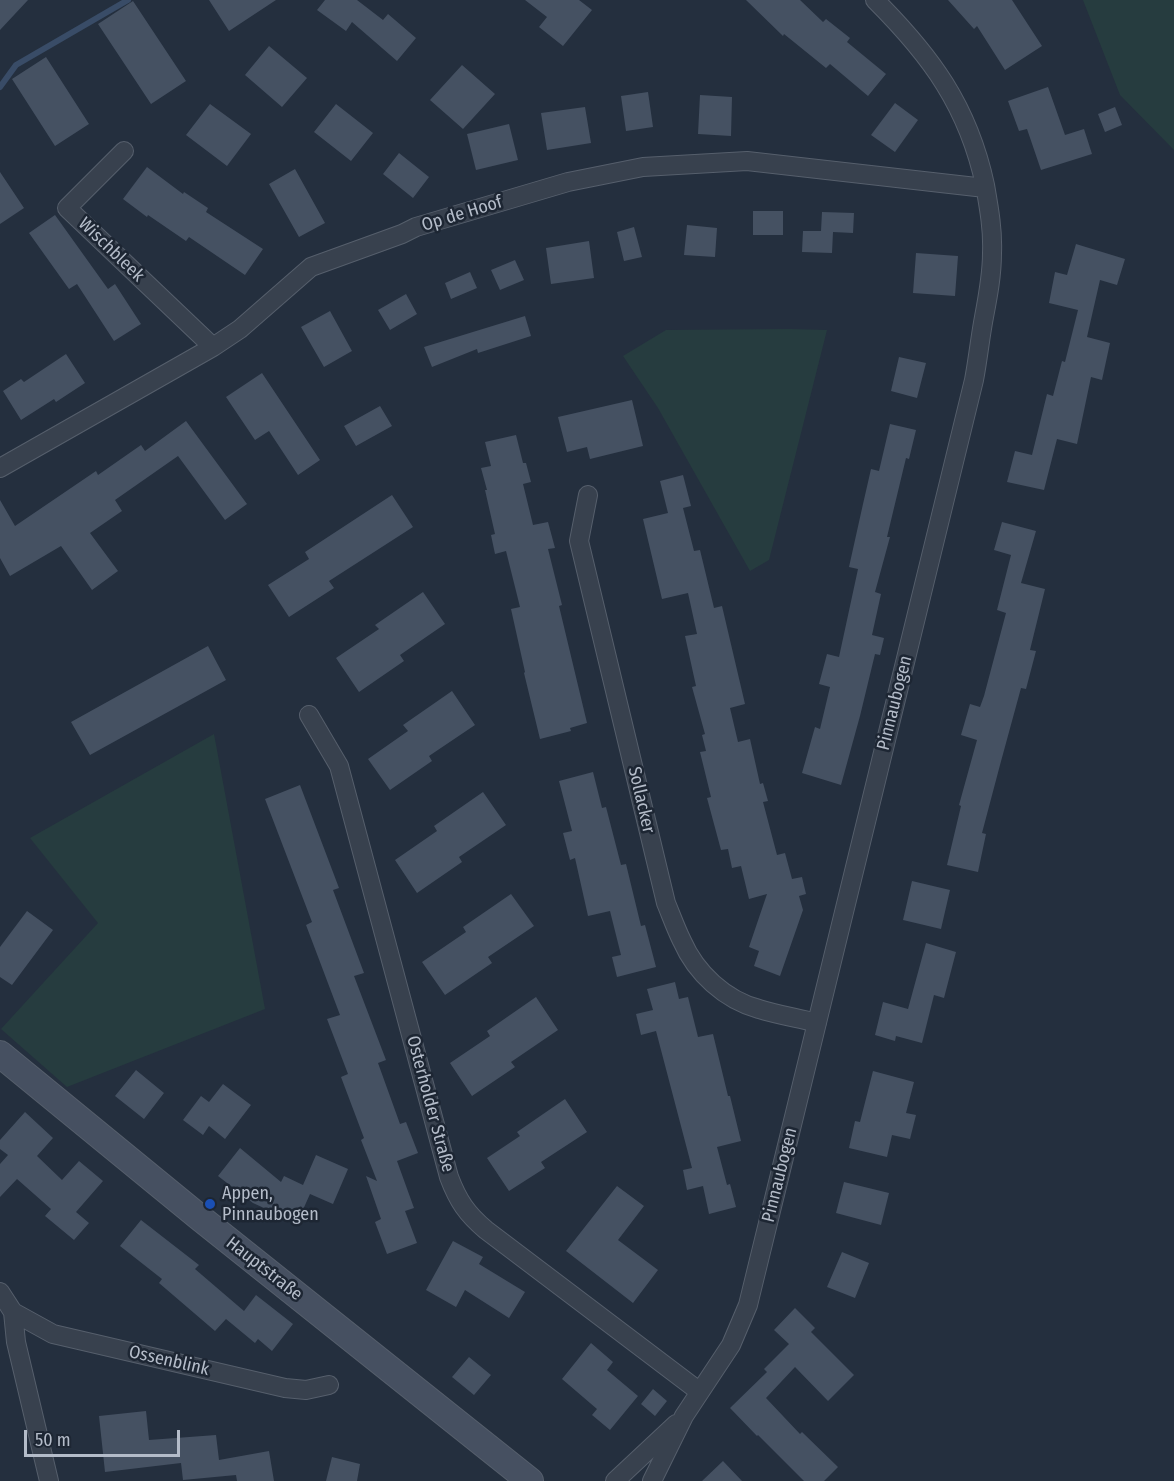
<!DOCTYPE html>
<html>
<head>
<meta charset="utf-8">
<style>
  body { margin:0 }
  #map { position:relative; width:1174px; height:1481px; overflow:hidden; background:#242f3e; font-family:"Fira Sans Condensed",sans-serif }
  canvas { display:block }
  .scale { position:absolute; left:24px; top:1430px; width:156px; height:27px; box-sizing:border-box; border:3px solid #b4bcc9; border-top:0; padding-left:8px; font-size:18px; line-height:21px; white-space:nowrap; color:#b4bcc9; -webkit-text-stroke:4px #1d2633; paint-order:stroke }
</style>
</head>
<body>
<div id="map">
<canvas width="1174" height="1481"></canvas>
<div class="scale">50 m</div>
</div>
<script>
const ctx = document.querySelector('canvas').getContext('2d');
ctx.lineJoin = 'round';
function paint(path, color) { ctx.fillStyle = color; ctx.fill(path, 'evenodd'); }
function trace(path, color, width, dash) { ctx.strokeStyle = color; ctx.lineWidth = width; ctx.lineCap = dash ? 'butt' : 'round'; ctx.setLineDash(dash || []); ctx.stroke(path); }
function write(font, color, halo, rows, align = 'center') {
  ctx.font = font + ' "Fira Sans Condensed",sans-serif'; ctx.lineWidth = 5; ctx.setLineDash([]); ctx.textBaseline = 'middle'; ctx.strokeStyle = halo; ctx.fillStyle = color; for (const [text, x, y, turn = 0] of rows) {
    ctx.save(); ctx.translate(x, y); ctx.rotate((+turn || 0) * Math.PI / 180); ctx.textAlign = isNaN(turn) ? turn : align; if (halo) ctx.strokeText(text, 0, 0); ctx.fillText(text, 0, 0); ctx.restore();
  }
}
paint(new Path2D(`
  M1083,0h91v150l-54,-55z
  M789,329l38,1 -58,230 -19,11 -92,-163 -35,-52 43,-26z
  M214,734l51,275 -198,78 -66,-58 97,-106 -68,-85z`), '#263c3f');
trace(new Path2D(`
  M0,87l16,-22 112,-65`), '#394c67', 6);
paint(new Path2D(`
  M0,0h28l-28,30z
  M209,0h67l-47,31z
  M325,0h32l26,20 5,-6 28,24 -19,23 -45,-39 -6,9 -29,-21z
  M525,0h54l13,10 -29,36 -24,-19 8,-10z
  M746,0h54l23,22 3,-3 24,19 -3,4 39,32 -18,22 -38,-32 -4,4 -42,-34 -1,2z
  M948,0h64l30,46 -37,24 -28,-44 -3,3z
  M133,1l53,80 -35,23 -53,-80z
  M269,46l38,32 -25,29 -37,-32z
  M46,57l43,67 -34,22 -43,-67z
  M462,65l33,29 -32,35 -33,-29z
  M1048,87l17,48 19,-6 8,25 -51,16 -14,-41 -8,2 -11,-30z
  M648,92l5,35 -27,4 -5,-35z
  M700,95l32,2 -1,39 -33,-2z
  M895,103l23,17 -23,32 -24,-17z
  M210,104l41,30 -24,32 -41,-31z
  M336,104l37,29 -22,28 -37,-29z
  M585,107l6,36 -44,7 -6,-37z
  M1115,107l7,18 -17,7 -7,-18z
  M509,124l9,36 -42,10 -9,-36z
  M399,153l30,24 -16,21 -30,-24z
  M147,167l36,27 1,-2 24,16 -2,4 57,37 -18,26 -56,-38 -3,4 -38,-26 -1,2 -24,-18z
  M295,169l30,54 -26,14 -30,-53z
  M0,172l24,36 -24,16z
  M753,211h30v24h-30z
  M822,212l32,1 -1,20 -20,-1 -1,21 -30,-1 1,-21h18z
  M55,215l53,74 7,-5 26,40 -27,17 -37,-57 -8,5 -40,-56z
  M687,225l30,3 -2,29 -31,-2z
  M634,227l8,30 -18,4 -7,-29z
  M589,241l5,37 -43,6 -5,-36z
  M1076,244l49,15 -8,26 -17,-5 -13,57 23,6 -8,37 -11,-3 -14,67 -20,-5 -13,51 -37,-8 8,-31 17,4 15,-61 6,2 9,-35 3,1 13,-52 -29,-7 6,-31 12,3z
  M916,253l42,3 -3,40 -42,-3z
  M515,260l9,20 -24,10 -9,-20z
  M470,272l7,16 -26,11 -6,-16z
  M406,294l11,20 -27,16 -12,-20z
  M330,311l22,40 -28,16 -23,-40z
  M525,316l6,20 -53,17 -1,-4 -45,18 -8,-20z
  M66,354l19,29 -29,19 -2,-3 -33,21 -18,-29 18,-12 3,3z
  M899,357l27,6 -9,35 -26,-7z
  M262,373l58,87 -22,15 -29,-44 -14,9 -29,-43z
  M632,400l11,46 -53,13 -3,-12 -20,5 -9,-35z
  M380,406l12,20 -36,20 -12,-20z
  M186,421l61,83 -22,16 -47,-64 -63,44 7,11 -32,22 28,38 -26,19 -31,-44 -51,30 -10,-18v-58l15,26 81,-55 2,4 43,-30 4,6z
  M890,424l26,6 -7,29 -3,-1 -19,79h3l-15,55 6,2 -9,41 12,3 -4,17 -5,-1 -15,62 -19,69 -39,-12 13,-46 5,2 10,-42 -11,-3 8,-30 12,3 19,-88 -9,-2 14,-63 8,-35 8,2z
  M516,435l7,28h3l5,19 -8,2 10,41 15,-3 7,26 -7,1 14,56 -3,1 28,117 -17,5 1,3 -31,8 -16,-66 1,-1 -14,-63 9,-2 -14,-56 -11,3 -4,-19 4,-1 -10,-44h2l-6,-22 10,-2 -6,-24z
  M683,475l8,31 -8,2 11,43 6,-1 14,58 8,-2 23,98 -15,4 8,34 12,-3 10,45 3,-1 5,18 -5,1 14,53 8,-2 7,26 10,-2 4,17 -7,2 4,14 -23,66 -26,-10 5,-15 -10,-4 18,-53 -18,5 -8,-33 -9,2 -4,-19 -7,1 -14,-52 4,-1 -11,-45 6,-1 -4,-16 3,-1 -13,-47 4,-1 -11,-50 12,-2 -9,-41 -26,6 -19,-80 25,-6 -8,-32z
  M392,495l21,32 -84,54 5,7 -45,29 -21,-32 41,-26 -4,-7z
  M1002,522l34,9 -15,52 24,6 -15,61 6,1 -10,38 -5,-1 -21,77 -18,68 4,1 -8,38 -31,-7 14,-59 -2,-1 18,-65 -16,-5 9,-31 10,3 4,-11 22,-83 -9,-3 14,-55 -17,-5z
  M423,592l22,32 -45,31 4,6 -45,31 -23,-34 43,-29 -4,-4z
  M208,646l18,34 -136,75 -19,-33z
  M452,691l23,34 -46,31 3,5 -42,29 -22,-31 40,-28 -5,-6z
  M593,772l9,36 4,-1 15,58 5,-1 15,62 4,-1 11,42 -39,10 -5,-20 9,-2 -11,-44 -22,5 -13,-58 -5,2 -7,-27 9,-2 -13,-50z
  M300,785l39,103 -6,2 31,83 -10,3 32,84 -8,3 22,61 6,-2 12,31 -21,8 17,47 -9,3 12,32 -30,11 -12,-32 6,-3 -15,-43 11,5 -16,-41 3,-2 -23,-61 7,-3 -21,-55 13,-4 -34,-90 6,-3 -47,-123z
  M483,792l23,33 -47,32 3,5 -45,31 -22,-33 42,-29 -3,-5z
  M912,881l38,9 -9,39 -38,-9z
  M511,894l23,32 -46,31 4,6 -47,32 -23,-33 44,-30 -3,-5z
  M27,911l26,19 -41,55 -12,-8v-30z
  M926,943l30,9 -12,46 -10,-3 -12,48 -26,-7 -1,5 -20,-6 8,-33 25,7z
  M675,982l4,17 9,-2 10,40 15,-3 15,62h2l11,45 -24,6 10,38 3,-1 6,23 -27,7 -6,-28 -16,4 -4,-20 9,-2 -36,-137 -15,4 -5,-21 17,-4 -6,-21z
  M536,997l22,33 -47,32 4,5 -43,29 -22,-33 40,-27 -3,-5z
  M136,1070l28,23 -20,26 -29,-23z
  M873,1071l41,11 -8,31 10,2 -6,24 -18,-4 -5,22 -38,-9 6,-27 5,1z
  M223,1084l28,21 -26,34 -16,-13 -6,9 -20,-15 18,-24 8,6z
  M565,1099l22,33 -46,30 4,6 -36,23 -22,-33 33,-22 -3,-4z
  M25,1112l28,26 -16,18 25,24 17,-19 24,20 -27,31 13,11 -15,17 -29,-24 6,-7 -34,-30 -17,18v-33l8,-9 -8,-6v-9z
  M240,1148l41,34 3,-6 19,9 13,-30 32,14 -15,35 -23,-10 -13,29 -44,-20 -35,-27z
  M844,1182l45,11 -8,32 -45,-12z
  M617,1186l27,20 -26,34 40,30 -25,33 -67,-52z
  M141,1220l58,45 -4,4 49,42 12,-16 37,29 -21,27 -14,-12 -3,4 -29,-24 -11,12 -56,-48 3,-4 -42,-33z
  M453,1241l30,16 -4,7 46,28 -16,26 -44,-28 -9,17 -30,-17z
  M842,1252l27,11 -14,35 -28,-11z
  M795,1308l20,20 -4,4 43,43 -26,26 -33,-34 -29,31 34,36 2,-2 36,35 -14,14h-20l-46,-46 -1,1 -27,-28 37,-36 -3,-3 25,-25 -15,-14z
  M591,1343l22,19 -6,8 31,26 -28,34 -18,-15 5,-6 -35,-30z
  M469,1357l22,18 -17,20 -22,-18z
  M653,1389l14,12 -12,15 -14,-12z
  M146,1411l3,29 67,-5 3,25 50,-9 5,30h-37l-1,-6 -53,5 -2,-17 -76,9 -6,-56z
  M332,1457l28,7 -3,17h-31z
  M723,1461l19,20h-40z`), '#455162');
const street = new Path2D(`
  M124,151l-57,57 146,139
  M0,468l213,-121 27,-18 71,-62 91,-33 14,-7 152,-45 75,-15 104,-6 238,27
  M588,495l-9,46 87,362c5,12 10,26 16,38 14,32 43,59 77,68 19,6 39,9 58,14
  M309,715l30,51 110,411c9,24 18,37 37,53l214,162
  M0,1292l13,20 40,22 232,54 21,2 23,-5
  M13,1312l3,30 33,139
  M615,1481l61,-57
  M652,1481l32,-65 47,-71 17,-40 226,-925c4,-21 6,-42 10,-63 4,-21 8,-42 8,-64 1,-23 -3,-45 -7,-68 -17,-79 -54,-129 -110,-185`);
const secondary = new Path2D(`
  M0,1054l199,163 331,264`);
trace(street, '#565f6c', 20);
trace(secondary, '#565f6c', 28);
trace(street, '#38414e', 18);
trace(secondary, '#465061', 26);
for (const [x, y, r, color] of [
  [210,1204,6,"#1a4fb4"]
]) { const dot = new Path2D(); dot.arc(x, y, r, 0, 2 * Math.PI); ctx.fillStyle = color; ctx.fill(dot); trace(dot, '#1d2633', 2); }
write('18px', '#b4bcc9', '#1d2633', [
  ["Op de Hoof",462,214,-17],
  ["Wischbleek",111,250,44],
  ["Pinnaubogen",895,703,-76],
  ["Sollacker",641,800,77],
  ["Osterholder Straße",430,1104,75],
  ["Pinnaubogen",780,1175,-76],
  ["Hauptstraße",264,1269,38],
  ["Ossenblink",169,1361,13]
]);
write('18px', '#b4bcc9', '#1d2633', [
  ["Appen,",222,1194],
  ["Pinnaubogen",222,1215]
], 'left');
</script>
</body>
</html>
